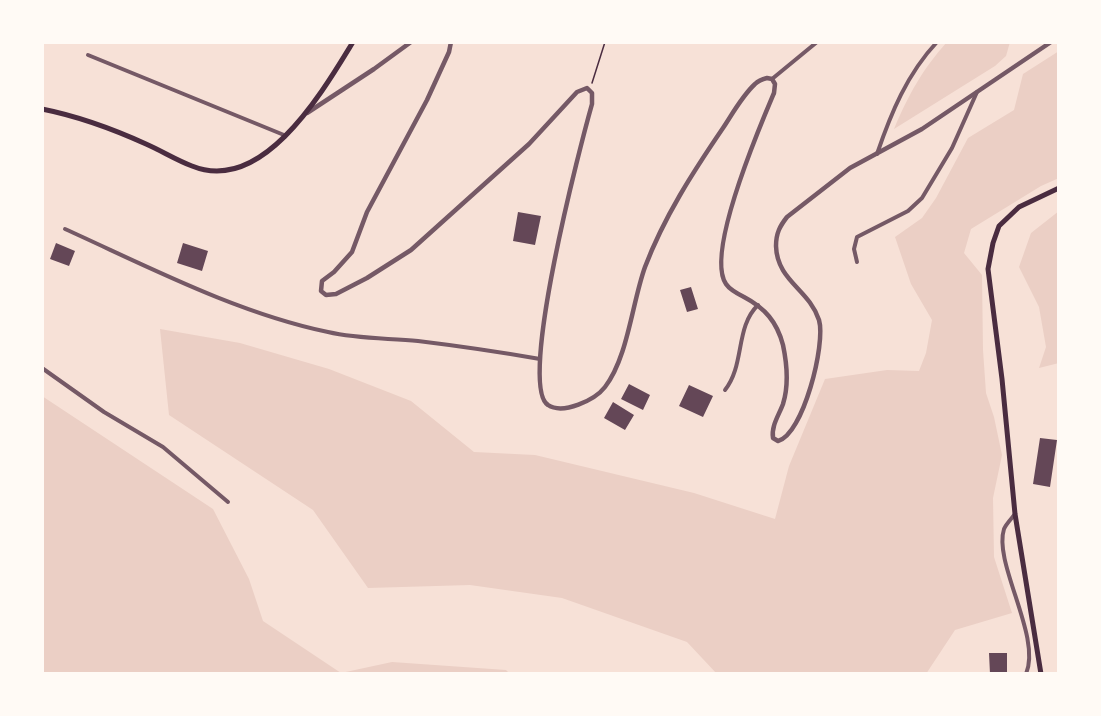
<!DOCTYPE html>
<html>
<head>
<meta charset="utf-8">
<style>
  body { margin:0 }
  #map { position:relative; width:1101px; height:716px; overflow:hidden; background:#f7e1d7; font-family:"Space Grotesk",sans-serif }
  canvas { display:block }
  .frame { position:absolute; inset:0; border:44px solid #fffaf5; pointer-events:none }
</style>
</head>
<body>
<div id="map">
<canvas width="1101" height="716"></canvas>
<div class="frame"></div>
</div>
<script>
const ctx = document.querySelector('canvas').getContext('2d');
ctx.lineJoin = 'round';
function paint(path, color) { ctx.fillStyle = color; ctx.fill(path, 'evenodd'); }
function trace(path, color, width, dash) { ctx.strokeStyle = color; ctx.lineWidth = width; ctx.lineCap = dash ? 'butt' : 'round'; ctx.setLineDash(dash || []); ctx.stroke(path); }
paint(new Path2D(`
  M947,42h63l-4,14 -11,10 -101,63c15,-35 28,-59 53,-87z
  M1059,51v127l-18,8 -70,43 -7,24 18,22 1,75 3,43 8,24 8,38 -9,43 1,59 18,56 -57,17 -29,44h-209l-30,-32 -125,-44 -92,-13 -102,3 -55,-78 -144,-95 -9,-86 80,14 89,26 82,32 63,51 61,3 159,38 81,26 14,-53 36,-87 62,-9 32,1 7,-18 6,-33 -21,-36 -16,-47 27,-19 14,-20 32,-60 46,-28 9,-36z
  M1059,211v152l-20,5 7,-21 -7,-40 -20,-40 12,-34z
  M42,396l171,113 36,70 14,42 78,52 51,-11 114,8 4,4h-468z`), '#ebcfc5');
paint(new Path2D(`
  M518,212l23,4 -6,29 -22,-4z
  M56,243l19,8 -6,15 -19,-7z
  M183,243l25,8 -6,20 -25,-8z
  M691,287l7,22 -11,3 -7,-22z
  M629,384l21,11 -7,15 -22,-11z
  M689,385l24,11 -10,21 -24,-11z
  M613,402l21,13 -9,15 -21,-12z
  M1040,438l17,2 -7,47 -17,-3z
  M989,653h18v21h-17z`), '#644757');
trace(new Path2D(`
  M592,83l13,-41`), '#4a2c40', 1.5);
trace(new Path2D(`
  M88,55l196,80
  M772,79l45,-37
  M877,154c14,-41 30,-80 60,-112
  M65,229c84,38 172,84 263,103 30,7 60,6 90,9 41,5 82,11 122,18
  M857,262l-3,-13 3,-12 51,-26 14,-13 30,-50 25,-56
  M42,368l62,44 59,35 65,55
  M725,390c20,-25 10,-63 33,-85
  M1015,514c-3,4 -9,10 -11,15 -11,34 38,108 22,145`), '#755966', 4);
trace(new Path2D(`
  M451,42l-2,10 -22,48 -60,112 -15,40 -18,20 -12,9 -1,10 5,4 10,-1 31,-16 44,-28 118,-106 48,-52 10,-4 5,5v11c-11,39 -75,282 -44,301 15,10 47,-5 57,-18 23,-30 27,-84 40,-120 19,-50 48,-95 78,-139 10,-15 19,-32 32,-44 3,-3 8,-5 12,-6l5,1 3,5 -1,9c-14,33 -69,161 -48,191 4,6 12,10 18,13 21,11 33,25 39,48 4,19 6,40 0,59 -4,11 -12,22 -10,34l5,3c25,-6 48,-97 41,-121 -10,-31 -42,-39 -43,-74 0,-13 4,-20 11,-29l63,-49 72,-39 129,-87
  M307,113l67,-44 37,-27`), '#755966', 4.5);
trace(new Path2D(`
  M42,109c35,7 71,20 104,35 16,7 30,16 46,22 71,29 131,-75 161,-124
  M1041,674l-26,-160 -13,-135 -14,-110 5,-26 6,-17 20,-19 40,-19`), '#4a2c40', 5);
</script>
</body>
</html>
